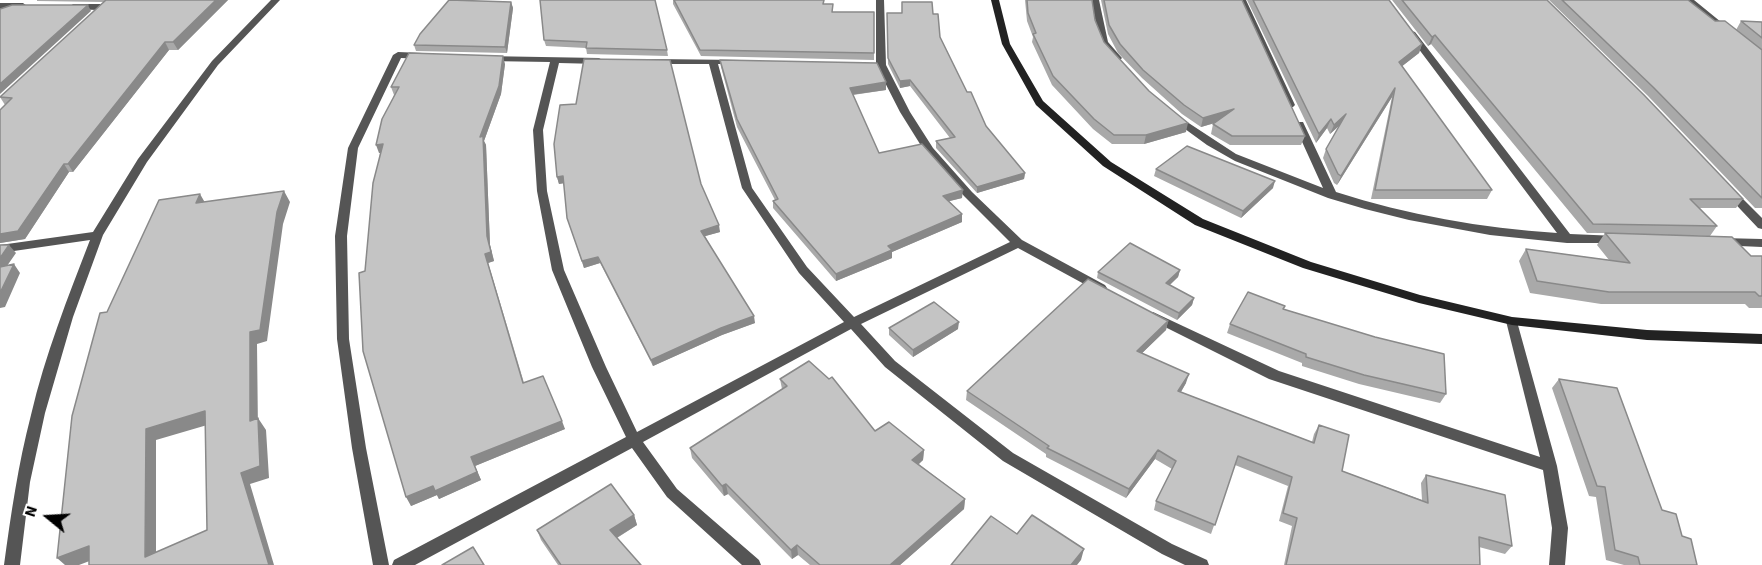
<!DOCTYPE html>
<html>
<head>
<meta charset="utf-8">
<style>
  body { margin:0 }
  #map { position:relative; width:1762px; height:565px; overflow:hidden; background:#fff; font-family:"Source Sans 3",sans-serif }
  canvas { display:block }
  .north { position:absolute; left:18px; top:487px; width:60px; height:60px; -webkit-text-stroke:4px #fff; paint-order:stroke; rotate:288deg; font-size:16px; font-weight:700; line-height:24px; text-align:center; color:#000 }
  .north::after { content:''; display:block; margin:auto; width:21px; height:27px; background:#000; clip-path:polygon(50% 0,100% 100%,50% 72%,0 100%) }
</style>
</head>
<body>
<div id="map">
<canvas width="1762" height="565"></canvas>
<div class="north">N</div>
</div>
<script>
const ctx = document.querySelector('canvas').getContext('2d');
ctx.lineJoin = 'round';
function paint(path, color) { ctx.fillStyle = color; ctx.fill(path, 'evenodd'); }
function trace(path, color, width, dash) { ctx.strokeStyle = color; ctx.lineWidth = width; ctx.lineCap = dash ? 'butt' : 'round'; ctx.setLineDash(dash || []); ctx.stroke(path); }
paint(new Path2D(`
  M271,0h9l-62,65 -71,97 -44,73 -30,82 -28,96 -15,69 -10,83h-16c7,-51 14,-100 27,-150 14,-60 37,-118 59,-175l-90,13v-8l93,-13 45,-73 74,-98z
  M876,0h8l2,65 24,47 23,36 39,44 50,48 83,45 2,3 -6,4 -4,-1 -79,-43 -157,76 34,37 118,92 159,91 35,16 2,5h-24l-23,-11 -159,-93 -118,-94 -34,-38 -208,113 34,47 82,71 2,5h-19l-75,-68 -35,-49 -217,117h-23l2,-5 232,-123 -34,-70 -40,-97 -15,-79 -4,-61 17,-68 -63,-1 -3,-1v-4l115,2 5,3 -5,3 -40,-1 -16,67 4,61 17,79 42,97 31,65 207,-110 -45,-49 -57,-85 -33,-124h-54l-5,-3 2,-2 88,1v4h-22l34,124 55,79 47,50 156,-75 -46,-46 -39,-44 -25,-40 -24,-47z
  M1091,0h8l9,42 14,16 -2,2h-6l-14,-18z
  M1238,0h8l49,105 -2,2h-6l-2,-2z
  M1685,0h9l38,31 -7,2z
  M0,3h23l4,3 -4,3h-23z
  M73,4h32l4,3 -10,9 -4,-3 3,-3 -28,-1 -1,-2z
  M1412,31l3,1 155,202 47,2 6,4 -2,3h-54l-77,-8 -81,-15 -44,-11 -37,-11 -93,-37 -28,-16 -37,-27 5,-3 3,1 58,38 87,34 -29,-64 1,-2h8l33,70c72,23 145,36 221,41l-148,-197v-4z
  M398,52l24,1 5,3 -5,3 -21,-1 -43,90 -11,88 2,103 17,109 23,117h-16l-21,-117 -15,-109 -2,-103 13,-88 45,-93z
  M1729,188l4,1 29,29v11l-4,-1 -33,-35 -1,-2 1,-2z
  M1721,238l41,1v8l-45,-2 -2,-3 2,-3z
  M1153,312l126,59 261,86 -34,-136 2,-3h8l41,148 11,62 -3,37h-16l3,-37 -9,-58 -274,-91 -120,-60 -2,-3 2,-3z`), '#555');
paint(new Path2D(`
  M991,0h8l11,44 33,57 68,61 92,57 108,43 109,33 92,22 135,13 115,4v10l-115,-4 -135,-15 -93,-22 -116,-35 -108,-43 -92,-59 -67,-61 -34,-61z`), '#222');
paint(new Path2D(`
  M37,0h191l-50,50h-9l-96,122h-4l-44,67 -25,4v-133l5,-5 -5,-8 104,-95 -67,-1z
  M540,0l127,50 1,6 -81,-2 -1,-6 -40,-2 -2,-6z
  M673,0h151v4l9,8h41v48l-173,-4 -28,-52z
  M1025,0h67l3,20 9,22 82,90 -42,12h-32l-19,-15 -41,-44 -20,-43 1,-5 -6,-16z
  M1101,0h141l63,136 -4,9h-71l-19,-11 2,-10 2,-1 -14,4 -19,-13 -40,-36 -24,-25 -10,-19z
  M1247,0h142l33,44 -3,9 -17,13 90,124 -5,9h-116l21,-102 -55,88 -3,-2 -11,-25 3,-9 13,-23 -9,8 -3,-6 -11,15z
  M1392,0h154l197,199 -7,9h-36l17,18 -7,10 -82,-2 123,22h11v52h-13l-4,-4h-144l-71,-11 -11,-32 7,-12 83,11 -12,-15 8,-12h-18l-156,-189 -3,2z
  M1549,0h139l27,21 21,9 5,-9 21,1v186h-7l-107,-112z
  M511,2l2,6 -6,45 -91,-2 -2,-6z
  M887,13l46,1 7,23 27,55 19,34 39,47 -1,6 -47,14 -41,-45v-7l14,-3 -40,-52 -10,2 -12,-24z
  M720,60l166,30 -33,5 26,58 83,45 -13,3 13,13v8l-70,30v6l-56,23 -63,-73v-7l2,-1 -38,-73 -16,-60z
  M505,64l-4,30 -17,47 2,4 4,100 4,16 -6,2 36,120 41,46 -90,37 6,14 -42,19 -2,-4 -26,11 -46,-235 15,-118h-1l15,-58 -3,-8z
  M1156,169l117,19 -32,30 -87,-42z
  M557,177l144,7 19,48 -15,4 50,87 -33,12 -69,31 -53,-103 -16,5 -15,-44 -5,-41 -5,1z
  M1180,270l-2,7 -8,8 24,13 -2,7 -15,15 -80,-42 1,-6z
  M1283,309l163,85 -6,9 -81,-19 -57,-18v-3l-75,-30 3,-9z
  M1168,321l-2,9 -24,23 44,30 -5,9 131,50 2,-8 5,-9 23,46 80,29 -1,-17 5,-8 86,71 -7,8 -26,-7 1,18h-196l8,-39 -13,-5 9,-35 -53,-21 -24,69 -57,-24 2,-9 16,-32 -17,-10 -29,39 -80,-41v-3l-80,-54 1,-9z
  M889,328l69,1 -45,28 -24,-22z
  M780,379l95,52 49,19 -1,10 -4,4 46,35 -1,10 -64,56h-90l-12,-10 -6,4 -64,-65 -4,2 -32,-38 -2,-10 92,-59z
  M1559,379l123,157 15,29h-73l-18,-5 -10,-63 -7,-1 -37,-108z
  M634,515l3,10 -20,13 24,27h-83l-17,-25 -4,-10z`), '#a9a9a9');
paint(new Path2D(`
  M216,0h12l-50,50 -5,-8z
  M511,2l2,6 -6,45 -2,-6z
  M88,5l3,6 -91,83v-10z
  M1435,35l-4,9 -3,2 4,-9z
  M165,42l4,8 -96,122 -5,-8z
  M1422,44l-3,9 -23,18 3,-9z
  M503,56l2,8 -4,30 -17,47 2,4 4,100 4,16 -6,2 39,129 -42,-138 2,-18 -7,-99z
  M910,80v6l-10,2v-7z
  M886,82v8l-36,5v-7z
  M1395,88l-3,9 -55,88 4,-9z
  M1234,109l-3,9 -30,9 2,-9z
  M1346,114l-4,9 -12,11 4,-9z
  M1331,119l-4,9 -11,15 3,-9z
  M1188,123l-2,9 -42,12 2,-9z
  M383,144l3,9h-7l-3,-8z
  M64,164l5,8 -44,67 -25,4v-9z
  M1025,173l-1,6 -47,14v-6z
  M563,176l2,7 -6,1 -2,-7z
  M1275,181l-2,7 -32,30 2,-7z
  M963,190l-1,8 -20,5 1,-7z
  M284,191l6,11 -7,22 -16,117 -10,3 1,88 -8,-11v-89l27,-120z
  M200,194l7,12 -11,-3z
  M962,214v8l-70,30v6l-56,23v-7l52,-28z
  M719,225l1,7 -18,5 -1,-6z
  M9,245l7,8 -16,23v-18z
  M598,257l2,6 -16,5 -2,-7z
  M14,264l6,9 -15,34 -5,1v-15z
  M1180,270l-2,7 -14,13 2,-7z
  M1194,298l-2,7 -15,15 2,-7z
  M754,316l1,7 -33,12 -69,31 -2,-6 70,-32z
  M1168,321l-2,9 -31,30 2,-9z
  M959,322l-1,7 -45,28v-7z
  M1189,374l-3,9 -10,17 2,-9z
  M205,411l9,12 -58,17v125l-11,-8 1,-128z
  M258,418l8,12 3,48 -19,6 24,81h-5l-28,-92z
  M562,421l3,8 -90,37 6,14 -42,19 -2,-4 -26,11 -5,-9 27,-11 38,-29z
  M924,450l-1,10 -11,10v-10z
  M1158,450l-3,9 -29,39 3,-9z
  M726,484l2,10 -4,2 -2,-10z
  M965,499l-1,10 -64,56h-10z
  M634,515l3,10 -24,15 -3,-10z
  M797,545l1,10 -6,4 -1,-9z
  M89,546l11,11 -21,8h-14l-8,-7z
  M1084,549l-3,11 -4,5h-6z`), '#898989');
const building = new Path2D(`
  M106,0h110l-43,42h-8l-97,122h-4l-46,67 -18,3v-124l12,-12 -12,-1z
  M449,0l62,2 -6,45 -91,-2 6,-11z
  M540,0h115l12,50 -81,-2 1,-6 -43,-2z
  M674,0h150l-1,4h10l-1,8h42v41l-174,-3z
  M1027,0h65l3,20 9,22 45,49 39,32 -42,12h-32l-20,-16 -41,-43 -20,-42 3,-1 -8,-20z
  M1104,0h138l63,136h-73l-19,-12 21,-15 -31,9 -19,-13 -41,-35 -23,-26 -11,-19z
  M1253,0h136l33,44 -23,18 93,128h-117l20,-102 -54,88 -3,-2 -12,-25 20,-35 -12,11 -3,-6 -12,15z
  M1402,0h145l97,95 99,104h-53l27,27 -124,-2 -158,-189 -3,2z
  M1562,0h126l27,21h10l37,29v148l-109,-111z
  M902,2h30l1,12h5l2,23 27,55h4l15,34 39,47 -48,14 -41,-46 19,-4 -45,-57 -10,1 -12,-23 -1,-45h15z
  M12,5h76l-88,79v-75z
  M1741,21l21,1v16z
  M409,53l94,3 -4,30 -19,51 3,-1 4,100 4,16 -6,2 38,129 20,-7 19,45 -91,36 6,15 -42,19 -2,-5 -27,11 -43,-146 -4,-78 6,-2 8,-88 10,-39 -7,1 6,-26 17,-32h-8z
  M584,59l86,1 31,124 18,41 -18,6 53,85 -33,12 -70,32 -53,-103 -16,4 -15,-43 -4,-42 -6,1 -3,-33 6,-39 16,-1z
  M720,60l157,3 9,19 -36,6 29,65 43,-9 41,46 -20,6 19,18 -74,32 4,4 -56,24 -63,-73 5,-2 -41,-80z
  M1187,146l88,35 -32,30 -87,-42z
  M284,191l-7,21 -17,118 -10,2v89l8,-3 2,48 -19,7 28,92h-180v-19l-32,12 15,-142 28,-103 7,-1 52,-112 41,-6 -4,9zM205,411l2,119 -62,27 1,-128z
  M1605,233l127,4 19,19h11v40h-3l-4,-4h-146l-72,-11 -11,-32 104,14z
  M1130,243l50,27 -14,13 28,15 -15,15 -81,-41z
  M0,245h9l-9,13z
  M14,264l-14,29v-26z
  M1088,279l80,42 -31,30 52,23 -11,17 136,52 5,-18 30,10 -7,36 86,32 -2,-28 79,20 7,51 -33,-9 1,28h-194l11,-47 -14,-5 9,-36 -54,-21 -23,69 -59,-24 20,-40 -18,-11 -29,39 -82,-41 2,-2 -82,-55z
  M1248,292l37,14 -2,3 92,28 69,17 2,40 -82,-19 -58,-18v-3l-76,-30z
  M934,302l25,20 -46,28 -24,-22z
  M809,361l20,18 3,-2 43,54 14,-9 35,28 -12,10 53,39 -75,66h-70l-23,-20 -6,5 -65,-66 -4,2 -32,-38 97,-62 -7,-7z
  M1559,379l58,9 45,122 14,4 6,22 9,3 6,26h-57l-2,-8 -23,-7 -10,-63 -8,-1z
  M611,484l23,31 -24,15 31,35h-80l-24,-35z
  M1032,515l52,34 -13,16h-120l40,-49 26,18z
  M473,547l11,18h-42z`);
paint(building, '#c4c4c4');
trace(building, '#898989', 1.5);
</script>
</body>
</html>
